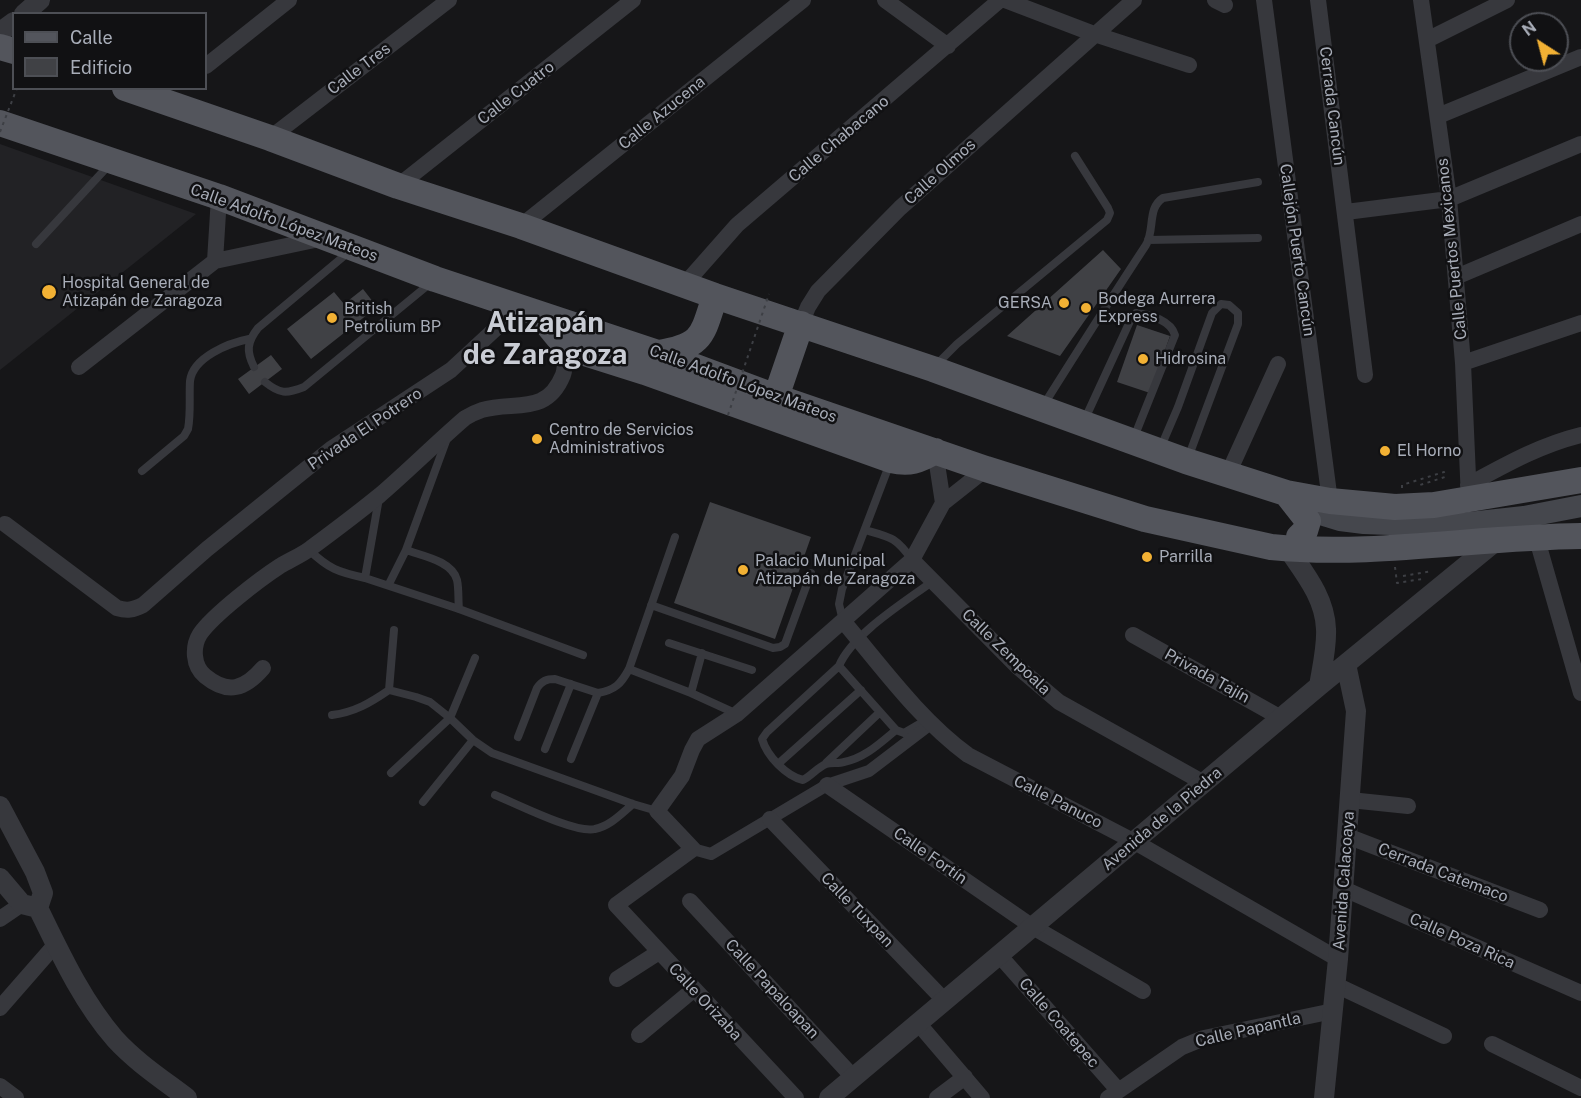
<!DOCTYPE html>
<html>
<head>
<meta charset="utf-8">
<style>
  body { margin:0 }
  #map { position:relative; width:1581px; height:1098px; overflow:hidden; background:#161618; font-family:"Public Sans",sans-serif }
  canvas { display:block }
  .legend { position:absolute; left:12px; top:12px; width:195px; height:78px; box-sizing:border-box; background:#111113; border:2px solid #4d4f55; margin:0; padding:8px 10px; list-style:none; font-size:18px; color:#a8adb8 }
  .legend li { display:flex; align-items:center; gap:12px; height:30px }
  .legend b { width:30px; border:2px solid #4d4f55 }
  .north { position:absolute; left:1509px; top:12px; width:60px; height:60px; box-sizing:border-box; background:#111113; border:2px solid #4d4f55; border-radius:50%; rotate:324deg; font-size:16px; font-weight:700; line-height:24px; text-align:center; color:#a8adb8 }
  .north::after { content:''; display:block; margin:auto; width:21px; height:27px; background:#f2b134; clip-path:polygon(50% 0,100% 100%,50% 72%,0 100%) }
</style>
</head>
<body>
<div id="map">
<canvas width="1581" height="1098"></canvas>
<ul class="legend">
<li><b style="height:8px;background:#53555c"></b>Calle</li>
<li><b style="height:16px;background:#404145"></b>Edificio</li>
</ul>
<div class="north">N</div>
</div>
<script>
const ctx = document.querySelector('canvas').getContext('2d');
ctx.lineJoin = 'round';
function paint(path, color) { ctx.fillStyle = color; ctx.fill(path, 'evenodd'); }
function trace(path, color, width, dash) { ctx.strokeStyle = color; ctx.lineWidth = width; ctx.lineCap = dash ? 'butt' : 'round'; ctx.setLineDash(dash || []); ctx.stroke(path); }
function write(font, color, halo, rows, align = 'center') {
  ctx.font = font + ' "Public Sans",sans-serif'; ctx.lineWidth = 5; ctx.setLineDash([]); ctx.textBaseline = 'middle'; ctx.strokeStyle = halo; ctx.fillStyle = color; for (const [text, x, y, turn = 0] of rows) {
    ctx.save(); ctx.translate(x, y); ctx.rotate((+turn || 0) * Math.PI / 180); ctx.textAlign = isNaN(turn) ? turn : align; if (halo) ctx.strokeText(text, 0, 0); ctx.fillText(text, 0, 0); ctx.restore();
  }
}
paint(new Path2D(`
  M0,144l196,70 -196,156z`), '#222225');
paint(new Path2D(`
  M1103,250l18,19 -61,87 -53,-20z
  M363,289l14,18 -66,52 -24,-30 47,-37 10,12z
  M1137,325l33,11 -20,57 -33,-11z
  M271,355l11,14 -33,25 -11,-15z
  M710,502l101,35 -36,102 -101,-36z`), '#404145');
trace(new Path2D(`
  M1402,488v-3l42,-13 1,5 -25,8
  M1395,567l2,16 25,-4
  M1403,576l29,-5`), '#3d3f44', 2, [3, 4.5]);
trace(new Path2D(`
  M1148,240l110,-2
  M36,244l73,-79
  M935,366l22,-22 150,-124 3,-7 -2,-5 -33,-52
  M254,367c-8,-16 -7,-25 4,-39l92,-77
  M265,382c15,12 21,12 39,5l129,-106
  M1043,406c34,-54 68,-108 103,-161 9,-15 1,-37 17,-47l95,-16
  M1084,421l47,-102 5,-6c14,1 35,8 39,22l-42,105
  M446,441l-40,109c17,6 46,11 51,30 2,9 1,20 2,29
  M1160,449l18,-42 34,-94 9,-9 8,1 9,8v11l-50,134
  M142,471l42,-35 4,-7c3,-16 1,-32 2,-48 3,-24 39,-38 59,-42
  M379,498l-14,80 94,31 124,46
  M865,530c25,7 31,7 47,30
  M309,550c20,19 29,22 56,28
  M389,584l17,-34
  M651,605l122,43 7,-1 5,-3 26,-71
  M843,621l-4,-17 3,-15 48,-126
  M394,630l-5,60 27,7 14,5 20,16 23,22 19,13 141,51 24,7
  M669,643l83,27
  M629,669l62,24 46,21
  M691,693l11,-40
  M880,712l16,18
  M332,715c23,-3 38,-12 57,-25
  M928,719l-24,14 -8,-3c-16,13 -31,28 -52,32 -5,2 -13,0 -18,2 -8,3 -15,12 -23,16 -17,-4 -36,-24 -41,-41l5,-7 72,-66c13,-32 66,-64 94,-85
  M518,737l19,-49c5,-7 9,-9 18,-9l43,14
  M545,749l26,-65
  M571,759l27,-66c17,-3 23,-9 31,-24l46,-132
  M826,763l54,-51 -41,-46
  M778,764l83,-74
  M391,773l59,-55 25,-60
  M495,795c20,8 81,39 100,34 15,-3 26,-15 38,-25
  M423,802l50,-62`), '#37383d', 8);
trace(new Path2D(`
  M693,849l18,5 116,-69 42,-14 63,-48`), '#37383d', 12);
trace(new Path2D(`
  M885,0l63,46
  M1005,0l89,34 95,31
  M1215,0l10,5
  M1264,0l66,501
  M1318,0l47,375
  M1421,0l28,199 14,164 6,136
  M1427,40l80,-40
  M206,66l83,-66
  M1438,116l143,-59
  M270,138l179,-138
  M398,186l235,-186
  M1346,212l103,-13 132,-55
  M521,226l282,-226
  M215,261l4,-64
  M1456,277l125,-53
  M684,285l53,-60 263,-225
  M801,324l7,-17 10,-16 82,-83 234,-208
  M1463,363l118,-40
  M79,367l136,-106 109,-23
  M935,451l8,52
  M1228,474l50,-110
  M1468,485c37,-20 72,-40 113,-50
  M5,524l112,84c10,3 16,2 26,-3l64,-56 124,-100 120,-79 68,-63
  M1536,536l45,157
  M912,560l107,108 40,34 145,81
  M843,621c39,46 76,98 125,134l167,87 203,117
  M1133,635l148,83
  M263,668c-18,21 -35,27 -58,8 -12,-10 -13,-29 -5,-42 13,-19 60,-55 80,-68 10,-6 22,-11 31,-18 23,-17 47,-35 69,-53 29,-25 56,-52 85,-77 5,-3 11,-6 17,-8 31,-10 64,7 81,-35 3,-8 2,-19 3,-28
  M827,785l206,142 110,64
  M1350,800l58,6
  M770,819l175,182
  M1347,836l193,74
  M1344,889l237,104
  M690,901l163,176
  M0,919l22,-15
  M1000,956l118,134
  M617,979l42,-27
  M1336,985l108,51
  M0,1008l55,-63
  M918,1023l64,75
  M639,1035l54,-45
  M1492,1044l89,44
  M0,1086l16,12
  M796,1098l-180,-193 77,-56 -36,-38 25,-35 10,-26 6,-11 39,-25 175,-154 31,-57 43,-34
  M937,1098l28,-21
  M1108,1098l74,-51 22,-9 129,-27`), '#37383d', 16);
trace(new Path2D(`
  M24,14l16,-14
  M0,32l14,-10
  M1288,549c17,25 37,49 38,80 1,18 -4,39 -7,57
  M0,806l35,66 8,21 -5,15c22,45 44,93 77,131 21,23 47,40 72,59
  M0,878l22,26 16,4
  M829,1098l490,-412 177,-145
  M1324,1098l14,-139 18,-248 -10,-47`), '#37383d', 20);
trace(new Path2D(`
  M1292,497l23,15 12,4 13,4 24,3 78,3 82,-9 57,-11`), '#45474d', 22);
trace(new Path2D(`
  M0,47l14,4
  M125,88l145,50 128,48 123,40 194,70 218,73 253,92 100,32 44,8 65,6 39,-2 147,-25
  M0,123l219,74 216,82 223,74 118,44 210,72 159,50 126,28c103,10 207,-10 310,-11
  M539,314l27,33 79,25 246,88c18,4 28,1 44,-9
  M658,353c45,-7 44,-17 57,-57
  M776,397l25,-73
  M1286,493l22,28 -3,10 -6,6`), '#53555c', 26);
trace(new Path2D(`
  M0,132l17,-44
  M728,415l41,-121`), '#3d3f44', 2, [3, 4.5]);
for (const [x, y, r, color] of [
  [49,292,8,"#f2b134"],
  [1064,303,6,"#f2b134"],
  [1086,308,6,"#f2b134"],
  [332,318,6,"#f2b134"],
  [1143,359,6,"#f2b134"],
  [537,439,6,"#f2b134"],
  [1385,451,6,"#f2b134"],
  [1147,557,6,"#f2b134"],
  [743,570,6,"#f2b134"]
]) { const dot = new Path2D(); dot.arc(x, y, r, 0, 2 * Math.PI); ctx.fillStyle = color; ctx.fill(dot); trace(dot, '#111113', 2); }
write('16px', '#a8adb8', '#111113', [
  ["Calle Tres",359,69,-37],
  ["Calle Cuatro",516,93,-38],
  ["Cerrada Cancún",1332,106,83],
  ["Calle Azucena",662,113,-39],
  ["Calle Chabacano",839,139,-40],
  ["Calle Olmos",940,172,-42],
  ["Calle Adolfo López Mateos",284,223,20],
  ["Calle Puertos Mexicanos",1452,249,-96],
  ["Callejón Puerto Cancún",1297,250,82],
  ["Calle Adolfo López Mateos",743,384,20],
  ["Privada El Potrero",365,429,-34],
  ["Calle Zempoala",1006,652,44],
  ["Privada Tajín",1207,676,29],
  ["Calle Panuco",1058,802,27],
  ["Avenida de la Piedra",1162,819,-40],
  ["Calle Fortín",930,856,35],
  ["Cerrada Catemaco",1443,873,21],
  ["Avenida Calacoaya",1344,881,-86],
  ["Calle Tuxpan",857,910,46],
  ["Calle Poza Rica",1462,941,24],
  ["Calle Papaloapan",772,989,47],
  ["Calle Orizaba",705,1002,47],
  ["Calle Coatepec",1059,1023,49],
  ["Calle Papantla",1248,1030,-13]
]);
write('16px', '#a8adb8', '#111113', [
  ["Hospital General de",62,283],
  ["Atizapán de Zaragoza",62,301],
  ["Bodega Aurrera",1098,299],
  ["Express",1098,317],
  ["GERSA",1052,303,"right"],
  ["British",344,309],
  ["Petrolium BP",344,327],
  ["Hidrosina",1155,359],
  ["Centro de Servicios",549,430],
  ["Administrativos",549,448],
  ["El Horno",1397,451],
  ["Parrilla",1159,557],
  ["Palacio Municipal",755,561],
  ["Atizapán de Zaragoza",755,579]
], 'left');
write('bold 28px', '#c9ccd4', '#111113', [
  ["Atizapán",545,323],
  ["de Zaragoza",545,355]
]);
</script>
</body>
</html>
